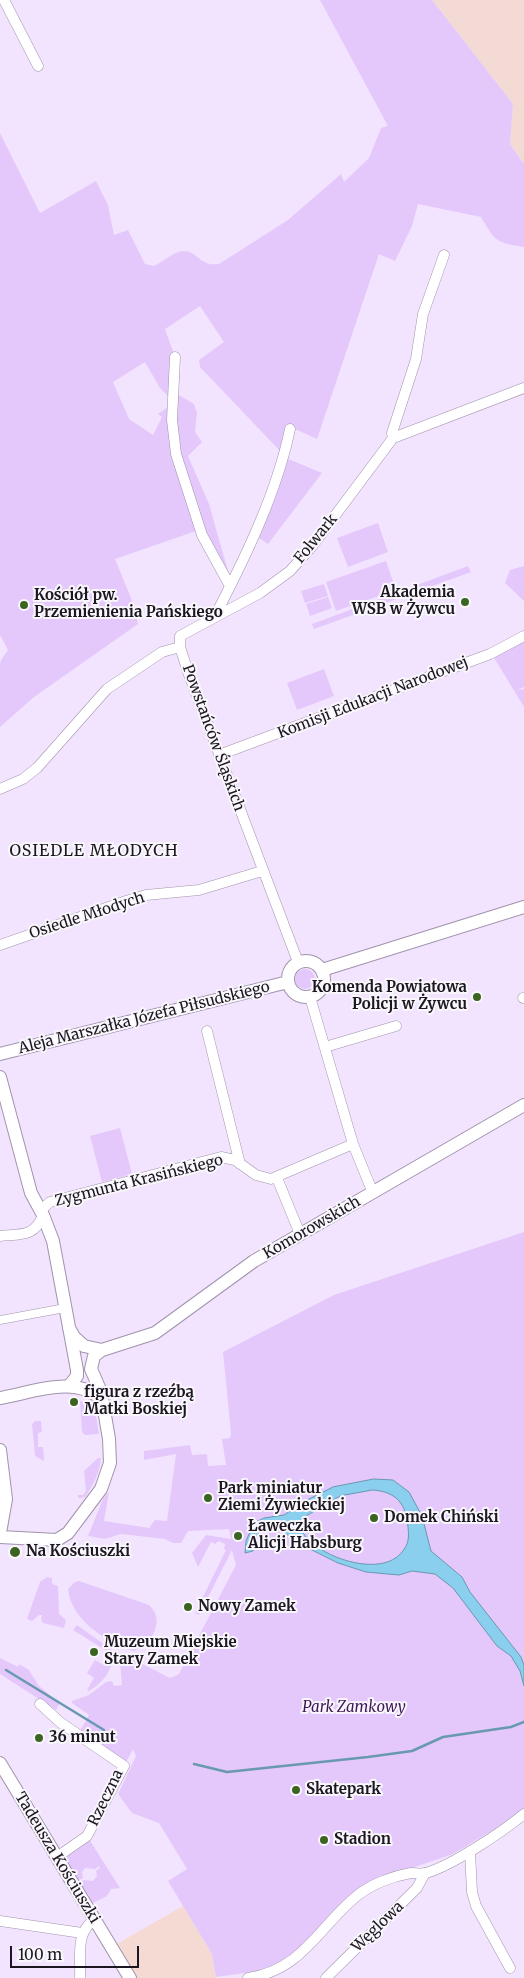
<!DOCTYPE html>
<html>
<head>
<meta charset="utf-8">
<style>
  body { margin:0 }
  #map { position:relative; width:524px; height:1978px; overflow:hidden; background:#f2e4fe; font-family:Merriweather,serif }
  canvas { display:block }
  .scale { position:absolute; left:10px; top:1946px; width:129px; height:22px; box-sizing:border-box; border:2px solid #1b161f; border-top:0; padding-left:6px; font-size:15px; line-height:18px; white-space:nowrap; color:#1b161f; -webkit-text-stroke:4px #f9f7fc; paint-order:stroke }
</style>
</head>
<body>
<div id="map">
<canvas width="524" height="1978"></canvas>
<div class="scale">100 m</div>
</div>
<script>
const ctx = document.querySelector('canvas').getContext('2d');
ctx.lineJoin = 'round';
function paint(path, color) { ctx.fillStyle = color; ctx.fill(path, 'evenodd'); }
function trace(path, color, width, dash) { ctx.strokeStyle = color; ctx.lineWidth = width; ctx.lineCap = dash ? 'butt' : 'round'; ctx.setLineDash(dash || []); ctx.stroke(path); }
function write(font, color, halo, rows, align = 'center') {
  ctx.font = font + ' Merriweather,serif'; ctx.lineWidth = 4; ctx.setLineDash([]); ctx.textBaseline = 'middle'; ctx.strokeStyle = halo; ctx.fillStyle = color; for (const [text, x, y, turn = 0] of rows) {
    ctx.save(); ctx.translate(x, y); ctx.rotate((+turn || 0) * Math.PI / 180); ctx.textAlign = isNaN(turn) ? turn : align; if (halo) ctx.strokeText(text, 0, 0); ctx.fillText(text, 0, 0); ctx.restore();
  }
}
paint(new Path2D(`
  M183,1906l29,48 4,24h-82l-19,-33z`), '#f4dad3');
paint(new Path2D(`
  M432,0h92v164l-14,-20 3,-40z`), '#f4dad5');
paint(new Path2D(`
  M320,0h112l81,104 -3,40 14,20v83c-28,-4 -29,-6 -43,-30l-63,-13 -6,22 -17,35 -16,-7 -62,185 -22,-10 -14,23 -81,-85 -1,-7 25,-18 -24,-36 -35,23 10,28 2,37 17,10 3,9 -2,19 7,10 -14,14 21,48 19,67h-6l-26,-40 -81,28 16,39 7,26 -104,73 -34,30v-62l1,-5 7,-10 -8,-15v-502l40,80 56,-32 12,24 6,30 14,-5 17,34 9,2c10,-4 18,-14 29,-15 15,0 17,16 36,13l69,-44 53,-46 3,8 25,-24 12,-30 7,-2zM145,362l15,26 10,10 -2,9 -10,7 4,3 -9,18 -24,-16 -16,-37z
  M286,458l36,15 -54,71 -9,-6z
  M378,523l10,29 -40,15 -11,-29z
  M386,561l10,29 -60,21 -10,-29z
  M468,566l3,6 -157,57 -2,-5z
  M524,566v35l-19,-18 5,-13z
  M324,584l4,12 -23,7 -4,-12z
  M328,597l4,11 -22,8 -4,-12z
  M524,640v47l-7,3 7,-1v18l-31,-51z
  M324,669l10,27 -37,14 -10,-27z
  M295 979a10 10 0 1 1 20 0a10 10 0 1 1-20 0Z
  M120,1128l12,46 -30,8 -12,-46z
  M524,1232v576l-31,22 -40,24 -79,27 -78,70 -19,13 -18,7 -43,6 -4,-23 -44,-73 19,-12 -28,-46 -27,-10 -14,-19 18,-38 -3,-7 -9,17 -44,-35 9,-16 -17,-12v-2l17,-6 17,-13 6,-1 2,5 8,-1 -3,-33 51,26 9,-4 57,-109 -4,-15 -33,65 -4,-2 31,-63 -2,-1 1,-5 -6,-3 -4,3 -4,-2 -13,25 -6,-14 14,-18 25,4 -2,-10 -41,2 -7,12h-8l-8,-4 -44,-5 -16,5 -17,-3 15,-37 6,-7 -5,29 45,7 6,-8 12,1 9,-67 -32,6v-9l46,-6 2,10 15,-1 1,12 18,-1 -4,-26 8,-1 1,-5 -8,-81 111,-57z
  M80,1401l14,3 5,30 -14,1 -3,-3z
  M35,1421h6l1,11 -4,1v14h5l1,14 -9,-5 -3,-32z
  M98,1458h3c-1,14 -8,28 -16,39l-7,1v-3h5l3,-4 -2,-20z
  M47,1577l5,1v6l6,2 1,28 7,6 -2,8 -21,-5 -2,-3 1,-5h-3l-7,6 -5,-2 13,-37z
  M79,1581l70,24c17,15 3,39 -15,46 -28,-9 -63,-31 -66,-62l7,-7z
  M77,1625l35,25c2,19 -7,31 -23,41l-2,-1 7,-12 -7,-5 8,-13 7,4 8,-11 -37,-23z
  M0,1658l18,9 1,-3 10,6 10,16 21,17 -4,7 -56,-36z
  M87,1836l33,52 -9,1 -4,7 -16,8 -13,-21 6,-3 9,1 4,-5 -1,-5 4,-3 -1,-2 -4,3 -10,-1 -3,4 1,6 -6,3 -2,-7 -2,1 -12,-20z`), '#e4c8fc');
const water = new Path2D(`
  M374,1479l19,1 16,12 13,24 9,35 31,26 8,15 51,65 3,8v21l-4,-15 -9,-15 -14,-10 -44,-58 -18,-14 -23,-3 -13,4 -33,-3 -28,-9 -36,-18 -27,-19h-12l-8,13 -2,12 -8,2 1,-12 8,-18 10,-5 20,-3 21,-14 28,-14zM373,1490c24,2 33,14 35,37 1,10 1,17 -6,25 -21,27 -86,5 -100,-21l4,-15 34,-20z`);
paint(water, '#8bcfef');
trace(water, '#6998b1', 1);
trace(new Path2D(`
  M6,1670l98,60
  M194,1764l33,8 141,-15 44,-6 31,-14 68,-10 13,-5`), '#6998b1', 2.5);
const pedestrian = new Path2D(`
  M0,1320l65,-12`);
const minor = new Path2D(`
  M4,0l34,66
  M175,357l-3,63 4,34 26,81 28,51
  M393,438l-1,-5 24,-74 7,-45 21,-59
  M217,615v-3c29,-56 60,-120 73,-183
  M219,755l271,-101 34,-18
  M0,789l23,-10 14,-11 70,-79 55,-37 18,-5
  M0,945l126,-44 20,-6 53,-5 63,-19
  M298,962l-110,-290 -8,-25v-11l80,-43 30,-22 23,-26 80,-107 131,-50
  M310,997l43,147 20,49
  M523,998h1
  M207,1031l33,133
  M325,1047l71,-21
  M277,1178l23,56
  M40,1211l10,-9 171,-45 14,3 21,15 15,4 82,-35
  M0,1236c21,-2 35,1 43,-21
  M40,1704l21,19 63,43 -37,70 -30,21
  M470,1851l2,41 4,14 34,62
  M0,1921l82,12
  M80,1978c1,-23 -5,-45 15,-59
  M248,1978c55,-8 71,-52 110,-83 14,-11 35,-19 53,-22 5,0 10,1 15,0 27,-8 76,-41 98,-59
  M326,1978l91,-90 8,-15`);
const tertiary = new Path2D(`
  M288 979a18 18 0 1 1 36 0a18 18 0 1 1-36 0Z
  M322,970l202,-63
  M0,1054l288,-72
  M0,1077l31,116 12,22 10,26 24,129v6l-8,10
  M69,1328l5,9 10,9 18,4 53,-17 99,-72 270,-156
  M0,1398c31,-5 76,-24 102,2
  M0,1450l6,49 -6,34
  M0,1537l57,3 11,-7 33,-44 9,-26 -1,-24 -8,-47 -10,-23 3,-13 8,-6
  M0,1763l130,215`);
trace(pedestrian, '#a093ab', 9);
trace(minor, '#a093ab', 11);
trace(tertiary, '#a093ab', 14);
trace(pedestrian, '#fff', 8);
trace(minor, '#fff', 10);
trace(tertiary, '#fff', 12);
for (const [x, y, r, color] of [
  [465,602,5,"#3b6421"],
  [24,605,5,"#3b6421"],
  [477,997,5,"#3b6421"],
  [74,1402,5,"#3b6421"],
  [208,1498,5,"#3b6421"],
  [374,1518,5,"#3b6421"],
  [238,1536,5,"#3b6421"],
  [15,1552,6,"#3b6421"],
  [188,1607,5,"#3b6421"],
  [94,1652,5,"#3b6421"],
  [39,1738,5,"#3b6421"],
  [296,1790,5,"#3b6421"],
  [324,1840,5,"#3b6421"]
]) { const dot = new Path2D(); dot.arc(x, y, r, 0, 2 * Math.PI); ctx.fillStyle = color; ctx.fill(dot); trace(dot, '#f9f7fc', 2); }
write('15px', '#1b161f', '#f9f7fc', [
  ["Folwark",316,539,-51],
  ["Komisji Edukacji Narodowej",373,698,-21],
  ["Powstańców Śląskich",213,738,70],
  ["Osiedle Młodych",87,916,-18],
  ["Aleja Marszałka Józefa Piłsudskiego",144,1018,-14],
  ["Zygmunta Krasińskiego",139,1181,-14],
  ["Komorowskich",312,1228,-30],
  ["Rzeczna",106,1798,-64],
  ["Tadeusza Kościuszki",57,1858,59],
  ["Węglowa",378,1927,-44]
]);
write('bold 15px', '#1b161f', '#f9f7fc', [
  ["Akademia",455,593,"right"],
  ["WSB w Żywcu",455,610,"right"],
  ["Kościół pw.",34,596],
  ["Przemienienia Pańskiego",34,613],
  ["Komenda Powiatowa",467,988,"right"],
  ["Policji w Żywcu",467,1005,"right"],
  ["figura z rzeźbą",84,1393],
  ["Matki Boskiej",84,1410],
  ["Park miniatur",218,1489],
  ["Ziemi Żywieckiej",218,1506],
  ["Domek Chiński",384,1518],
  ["Ławeczka",248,1527],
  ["Alicji Habsburg",248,1544],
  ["Na Kościuszki",26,1552],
  ["Nowy Zamek",198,1607],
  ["Muzeum Miejskie",104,1643],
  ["Stary Zamek",104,1660],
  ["36 minut",49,1738],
  ["Skatepark",306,1790],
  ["Stadion",334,1840]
], 'left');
write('italic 15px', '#3f1857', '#f9f7fc', [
  ["Park Zamkowy",354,1708]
]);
ctx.letterSpacing = '1px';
write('16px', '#1b161f', '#f9f7fc', [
  ["OSIEDLE MŁODYCH",94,851]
]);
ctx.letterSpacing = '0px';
</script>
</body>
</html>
